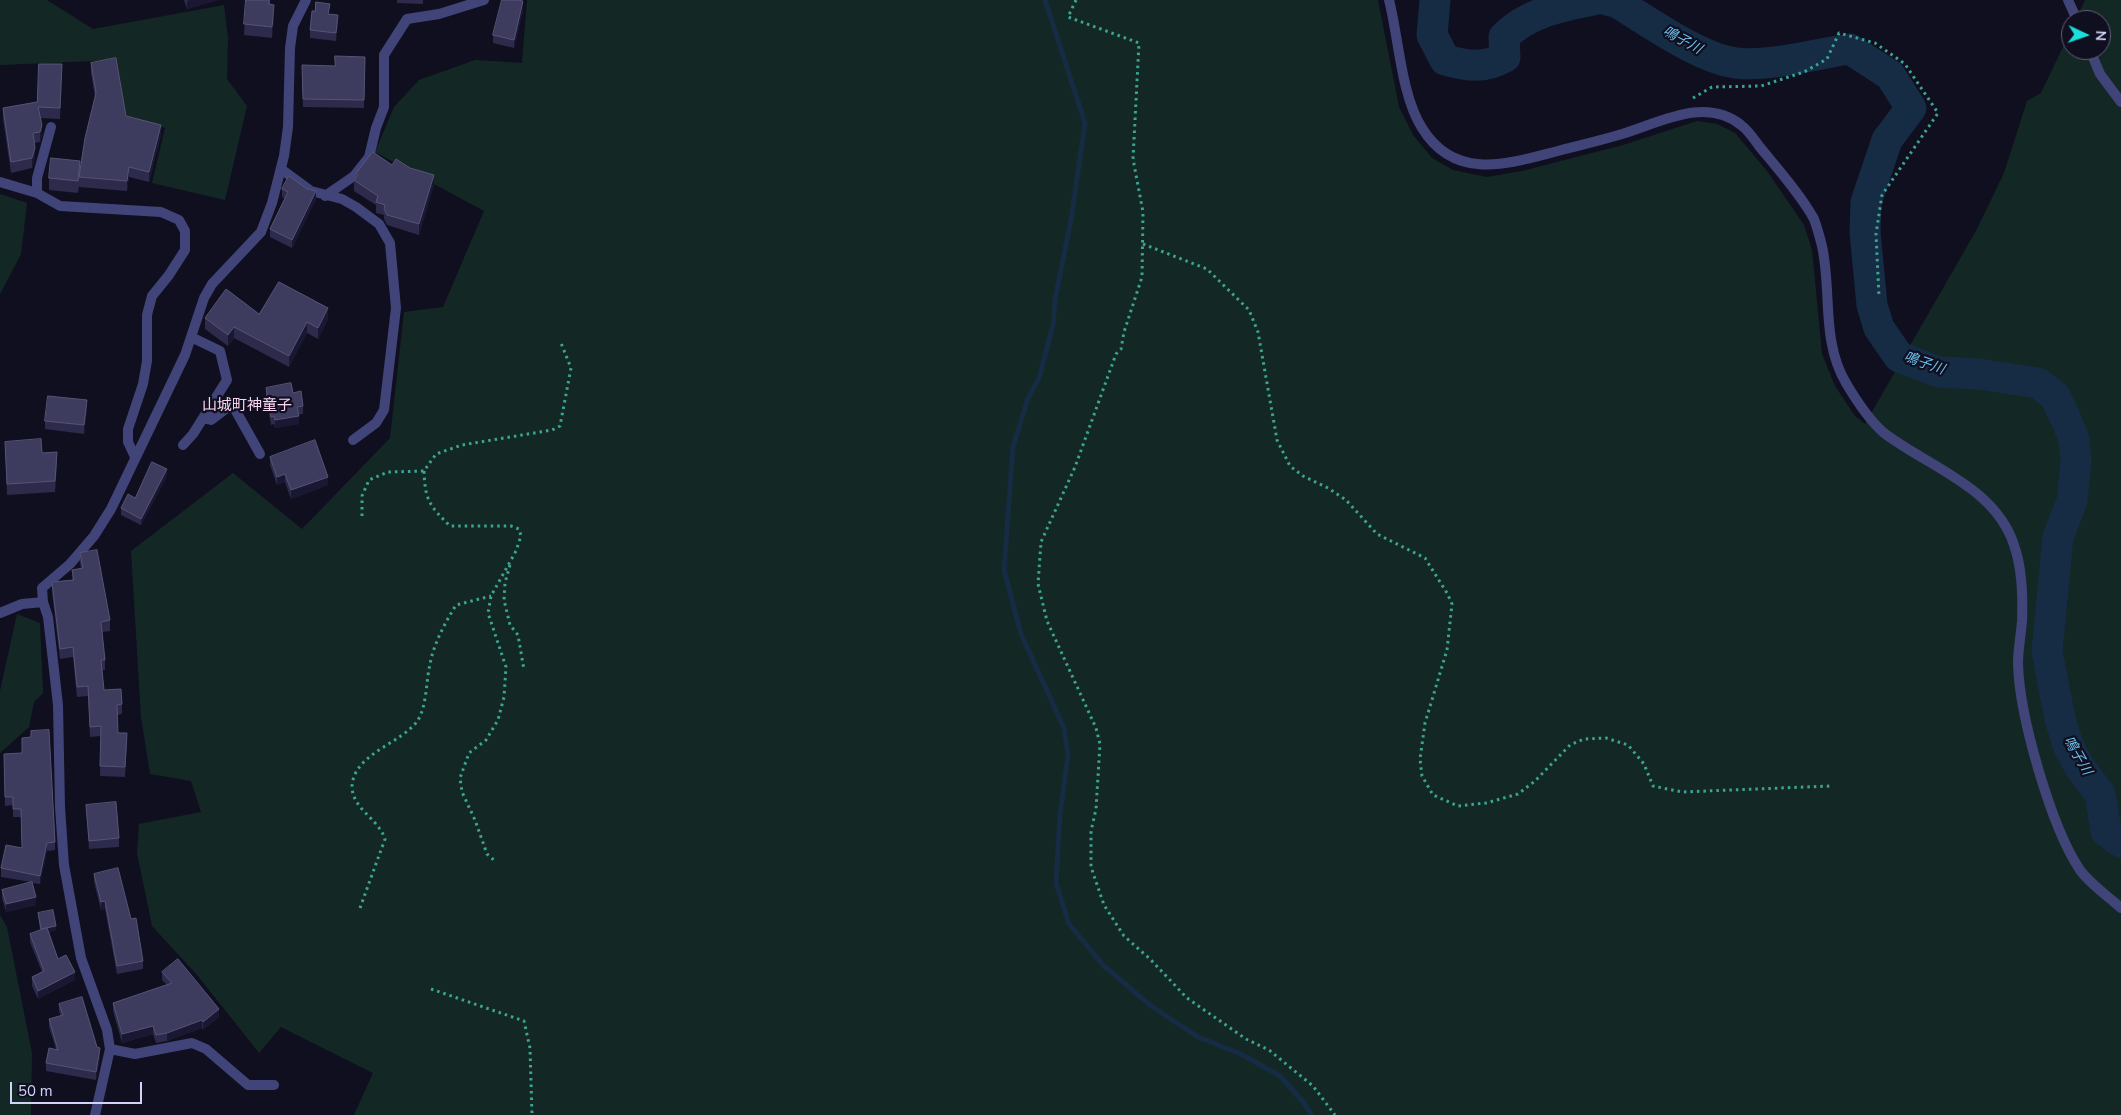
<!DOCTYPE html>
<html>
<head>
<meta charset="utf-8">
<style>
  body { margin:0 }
  #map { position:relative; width:2121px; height:1115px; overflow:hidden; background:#100f1f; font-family:"Nunito Sans",sans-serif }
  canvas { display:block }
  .north { position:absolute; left:2061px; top:10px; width:50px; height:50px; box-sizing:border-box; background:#100f1f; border:1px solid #5e5d77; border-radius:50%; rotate:93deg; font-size:14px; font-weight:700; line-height:20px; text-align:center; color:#d3d3fa }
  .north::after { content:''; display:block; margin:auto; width:18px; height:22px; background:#1adedc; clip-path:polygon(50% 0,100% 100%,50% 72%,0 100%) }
  .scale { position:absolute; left:10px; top:1082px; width:132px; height:22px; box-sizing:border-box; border:2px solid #d3d3fa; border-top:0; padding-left:6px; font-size:15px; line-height:18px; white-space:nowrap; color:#d3d3fa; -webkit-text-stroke:4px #100f1f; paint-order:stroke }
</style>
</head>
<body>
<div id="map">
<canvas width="2121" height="1115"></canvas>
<div class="north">N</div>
<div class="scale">50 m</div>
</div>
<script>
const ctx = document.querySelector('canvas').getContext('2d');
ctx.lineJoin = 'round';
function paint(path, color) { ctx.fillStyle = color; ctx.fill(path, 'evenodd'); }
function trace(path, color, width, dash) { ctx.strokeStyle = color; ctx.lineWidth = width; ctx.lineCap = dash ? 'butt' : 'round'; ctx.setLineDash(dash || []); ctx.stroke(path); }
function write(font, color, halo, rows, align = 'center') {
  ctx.font = font + ' "Nunito Sans","Noto Sans JP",sans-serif'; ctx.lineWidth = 4.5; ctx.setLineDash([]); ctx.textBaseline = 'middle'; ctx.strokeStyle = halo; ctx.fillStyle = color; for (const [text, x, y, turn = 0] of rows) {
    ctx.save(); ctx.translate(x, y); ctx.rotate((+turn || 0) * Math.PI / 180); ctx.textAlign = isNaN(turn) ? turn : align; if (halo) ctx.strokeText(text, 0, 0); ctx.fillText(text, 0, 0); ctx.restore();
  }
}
paint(new Path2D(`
  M0,0h47l46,29 131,-24 4,33 -1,41 20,27 -22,94 -73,-17 13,-55 -39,-10 -9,-58 -117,5z
  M527,0h851l21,107 14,28 19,23 21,12 34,7 35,-6 101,-26 74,-24 20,3 18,9 32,38 37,54 8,25 10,104 13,32 20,30 10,8 112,-195 27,-56 23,-72 14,-8 30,-63v20h30v-30h-25l9,-20h36v1115h-1767l19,-42 -92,-46 -22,26 -61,-77 -46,-50 -15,-73 2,-29 62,-12 -10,-31 -41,-7 -9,-57 -10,-166 102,-78 69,56 88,-91 14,-126 39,-5 41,-96 -109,-59 19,-45 25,-27 56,-20 47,3z
  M0,194l27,9 -6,51 -21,40z
  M17,614l23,9 3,70 -9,9 -5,25 -29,26v-62z
  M0,915l7,12 25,126 -1,62h-31z`), '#132825');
trace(new Path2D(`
  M1045,0l40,123 -14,97 -16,80 -2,25 -14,53 -11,20 -15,49 -9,123 17,64 43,94 4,27 -8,59 -4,69 13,41 34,41 48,41 47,31 43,17 39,22 25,28 6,11`), '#152c44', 5);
trace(new Path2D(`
  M1435,0l-3,35 13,25c22,6 39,9 60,-3l-1,-20c23,-24 58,-31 89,-37
  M1607,0l9,2c32,19 84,57 120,61 34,4 79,-9 114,-14l40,26 21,33 -24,32 -21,62 -1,30 7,73 7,23 20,29 40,15 39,2 60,9 17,13 10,21 9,22 2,23 -4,39 -14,36 -11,114 13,68 8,26 11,21 21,28 6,37 15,11`), '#152c44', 31);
trace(new Path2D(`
  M1076,0l-8,17 71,26 -6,116 10,53 -1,65 -18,55 -3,17 -5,5 -41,113 -34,75 -3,42 9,37 49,107 4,16 -4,65 -5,22v36l13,38 20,31 26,23 37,39 59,41 23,11 44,36 22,29
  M1693,98l19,-11 49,-1 43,-14 23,-13 12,-26 36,10 30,21 33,49 -56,82 -6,39 3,63
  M1143,244l64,25 42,41 9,22 19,108 13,26 13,10 25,12 18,12 31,34 48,24 22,35 5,11 -5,46 -22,73 -5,36 2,17 11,19 25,11 28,-3 32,-9 17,-13 35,-36 14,-6 22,-1 22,7 16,19 9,22 29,6 148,-6
  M424,471c1,30 6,35 26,55h61l8,3 2,7 -5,15 -25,45 -3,17 18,54 -2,30 -6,23 -12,20 -17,13 -9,25 2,14 13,28 12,34 8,7
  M362,516v-20l7,-16 19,-8 36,-1 12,-17 26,-9 90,-15 8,-4 11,-58 -10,-25
  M510,565l-5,18 -1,17 6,25 8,10 6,35
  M360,908l25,-69c-7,-21 -33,-30 -33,-53 2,-33 51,-43 66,-66 9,-15 8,-39 12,-56 4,-21 15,-41 26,-59l35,-9
  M431,989l93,32 6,27 2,67`), '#3ca592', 3, [2.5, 4]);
trace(new Path2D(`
  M1389,0c10,39 12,95 33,128 32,52 83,37 132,24 22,-6 45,-11 68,-18 37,-11 83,-38 119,-9 7,5 13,14 18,21 18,22 42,49 55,73 3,8 6,19 8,27 10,45 -1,95 24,137 10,17 23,37 38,50 45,34 111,54 130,112 8,23 9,52 8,76 -1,14 -4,28 -4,42 1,52 33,164 62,207 10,14 28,26 41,38
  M2068,0l9,20
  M2090,50l10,24 21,28
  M281,169l30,22 31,8 14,8 23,17 11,19 6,65 -12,102 -8,13 -23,17
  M0,182l37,11 23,13 101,6 18,8 6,11v19l-16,25 -17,21 -5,19v46l-4,23 -15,45v13l7,15
  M37,193v-15l14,-51
  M325,196l29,-20 15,-19 7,-29 8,-21v-52l23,-36 32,-5 45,-14
  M203,418l8,2 21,-16 28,50
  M183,445l10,-11 34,-54 -7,-29 -29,-14
  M0,613l22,-9 21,-2
  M110,1049l25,5 57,-11 14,6 42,36h26
  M95,1115l15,-66 -3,-19 -26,-72 -17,-93 -4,-58 -2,-102 -10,-88 -5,-15 -1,-14 28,-24 24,-28 17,-27 74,-154 19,-57 8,-14 49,-52 11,-29 12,-47 4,-29 2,-79 3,-22 13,-26`), '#404479', 10);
paint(new Path2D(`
  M184,0h34l-31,9z
  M246,0h24v4l4,12 -2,22 -28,-3z
  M397,0h26v4l-26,-1z
  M523,10l-9,38 -21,-5v-8z
  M329,14l9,9 -2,18 -26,-3v-8z
  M365,57l-1,51 -61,-1 -1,-34 33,-7z
  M91,63l35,53 35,19 -12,47 -20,-5 -2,14 -48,-4v-2l-1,8 -29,-3v-12l31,-9 15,-72 -4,-24z
  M62,75l-2,44 -20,-1 2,17 -2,7 -6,1 1,15 -3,10 -21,5 -8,-54v-11l34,-6z
  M392,165l42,20 -15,50 -32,-10 -3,-6v-4l-8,-2v-8l-22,-14v-11l2,-3v-3z
  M282,189l34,10 -24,49 -22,-11v-8l15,-30 -3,-2z
  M259,314l69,5 -10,20 -11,-6 -18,34 -55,-29 -6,8 -23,-17v-11z
  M266,388l27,5 10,13v8h-4v10l-24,4 -1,-4 -3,1 -5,-29z
  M87,408l-3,26 -39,-5v-8z
  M5,442l37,11 15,10 -2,29 -48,3z
  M270,457l58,28 -37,14 -6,-17 -8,3 -7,-20z
  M167,476l-26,49 -20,-10v-7l14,-10z
  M80,553l30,67v11l-8,1 3,28v10h-3l2,20 18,14v10l-5,1 1,18 9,10 -2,34 -25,-1 1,-40 -11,1 -2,-41 -11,1 -4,-40 -13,2 -8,-67v-10l20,-2v-10l9,-1 -1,-6z
  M31,731l24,111v8l-8,1 -7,33 -8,-1 4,22 -30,7 -4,-14v-8l29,-8 -30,-5v-9l21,-20 -1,-31h-8v-12l-8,1 -1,-52 18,-1 9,-16z
  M86,805l33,33v9l-30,2z
  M94,874l37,45 12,42v8l-26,5 -12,-65 -4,1 -7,-28z
  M38,913l18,17 -7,2 9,27 17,21 -37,19 -6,-13v-9l10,-5 -12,-30v-8l10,-4z
  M162,972l57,45 -16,13 -1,-2 -35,13 -11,2 -3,-9 -31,9 -9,-32v-8l54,-18 -5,-5z
  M59,1004l38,43 3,9 -4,24 -50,-9v-8l10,-14 -7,-22v-8l12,-3 -2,-4z`), '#2d2a4b');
paint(new Path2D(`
  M190,0h28l-31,9v-8z
  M523,1v9l-9,38v-8z
  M274,5v11l-2,22v-11z
  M338,15v8l-2,18v-8z
  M62,64v11l-2,44v-11z
  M42,125v10l-2,7v-10z
  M161,125v10l-12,47v-10z
  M35,148v10l-3,10v-10z
  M129,167v10l-2,14v-10z
  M434,175v10l-15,50v-11z
  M316,191v8l-24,49v-8z
  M328,308v11l-10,20v-11z
  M307,322v11l-18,34v-11z
  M234,327v11l-6,8v-11z
  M87,400v8l-3,26v-9z
  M299,416v8l-24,4v-8z
  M167,469v7l-26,49v-6z
  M285,474v8l-8,3v-8z
  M328,477v8l-37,14v-9z
  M47,843v8l-7,33v-8z
  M36,897v8l-30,7v-8z
  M105,901v8l-4,1v-8z
  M56,926v4l-15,4v-5z
  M75,972v8l-37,19v-8z
  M219,1009v8l-16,13v-8z
  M202,1020v8l-35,13v-8z
  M153,1026v8l-31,9v-9z
  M100,1048v8l-4,24v-8z`), '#1a1732');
const building = new Path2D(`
  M246,0h23v4l5,1 -2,22 -28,-3z
  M502,0h15l6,1 -9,39 -21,-5z
  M316,2l14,2 -2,10 10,1 -2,18 -26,-3 2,-19h3z
  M335,56l30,1 -1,43 -61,-1 -1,-34 33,1z
  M116,58l10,58 35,9 -12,47 -20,-5 -2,14 -48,-4 6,-39 11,-45 -5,-30z
  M39,64h23l-2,44 -22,-1 4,18 -2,7 -7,1 2,15 -3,10 -21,4 -8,-54 34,-6z
  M373,152l19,13 4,-6 14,9 24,7 -15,49 -32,-9 -3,-6 1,-4 -9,-3 2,-6 -24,-16 4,-5 -2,-1z
  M51,158l29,3 -2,20 -29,-3z
  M289,176l18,13 9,2 -24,49 -22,-11 18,-37 -6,-3z
  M279,282l49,26 -10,20 -11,-6 -18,34 -55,-29 -6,8 -23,-17 21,-29 33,25z
  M291,383l2,10 8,-2 2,15 -6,1 2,9 -24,4 -1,-4 -3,1 -5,-29z
  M48,396l39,4 -3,25 -39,-4z
  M41,439l1,14 15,-1 -2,29 -48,3 -2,-42z
  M315,440l13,37 -37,13 -6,-16 -8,3 -7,-20z
  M152,462l15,7 -26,50 -20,-11 7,-14 7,4z
  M97,550l13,70 -9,2 4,38h-4l3,30 17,-1 1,15 -5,1 1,28h9l-2,34 -25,-1 1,-40 -11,1 -2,-41 -11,1 -4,-40 -13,2 -8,-67 22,-2 -2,-10 11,-2 -3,-15z
  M49,730l6,112 -8,1 -7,33 -39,-8 5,-23 16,3 -1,-39h-8v-12h-8l-1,-43 18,-1v-15l9,-1v-6z
  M116,802l3,36 -30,3 -3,-36z
  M118,868l13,51 5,-1 7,43 -26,5 -12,-65 -4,1 -7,-28z
  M32,882l4,15 -30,7 -4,-14z
  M53,910l3,16 -15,3 -3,-16z
  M47,928l11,31 8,-4 9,17 -37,19 -6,-14 12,-6 -14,-37z
  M178,959l41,50 -16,13 -1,-2 -35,13 -11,2 -3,-9 -31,8 -9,-31 59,-20 -10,-11z
  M82,997l15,50 3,1 -4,24 -50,-9 3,-15 9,2 -9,-31 14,-4 -4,-11z`);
paint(building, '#3e3c5e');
trace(building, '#565476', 1);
write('italic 14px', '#6dc1ee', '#100f1f', [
  ["鳴子川",1682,41,29],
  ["鳴子川",1924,364,19],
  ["鳴子川",2077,756,60]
]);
write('15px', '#fad4f1', '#100f1f', [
  ["山城町神童子",247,406]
]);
</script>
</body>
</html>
